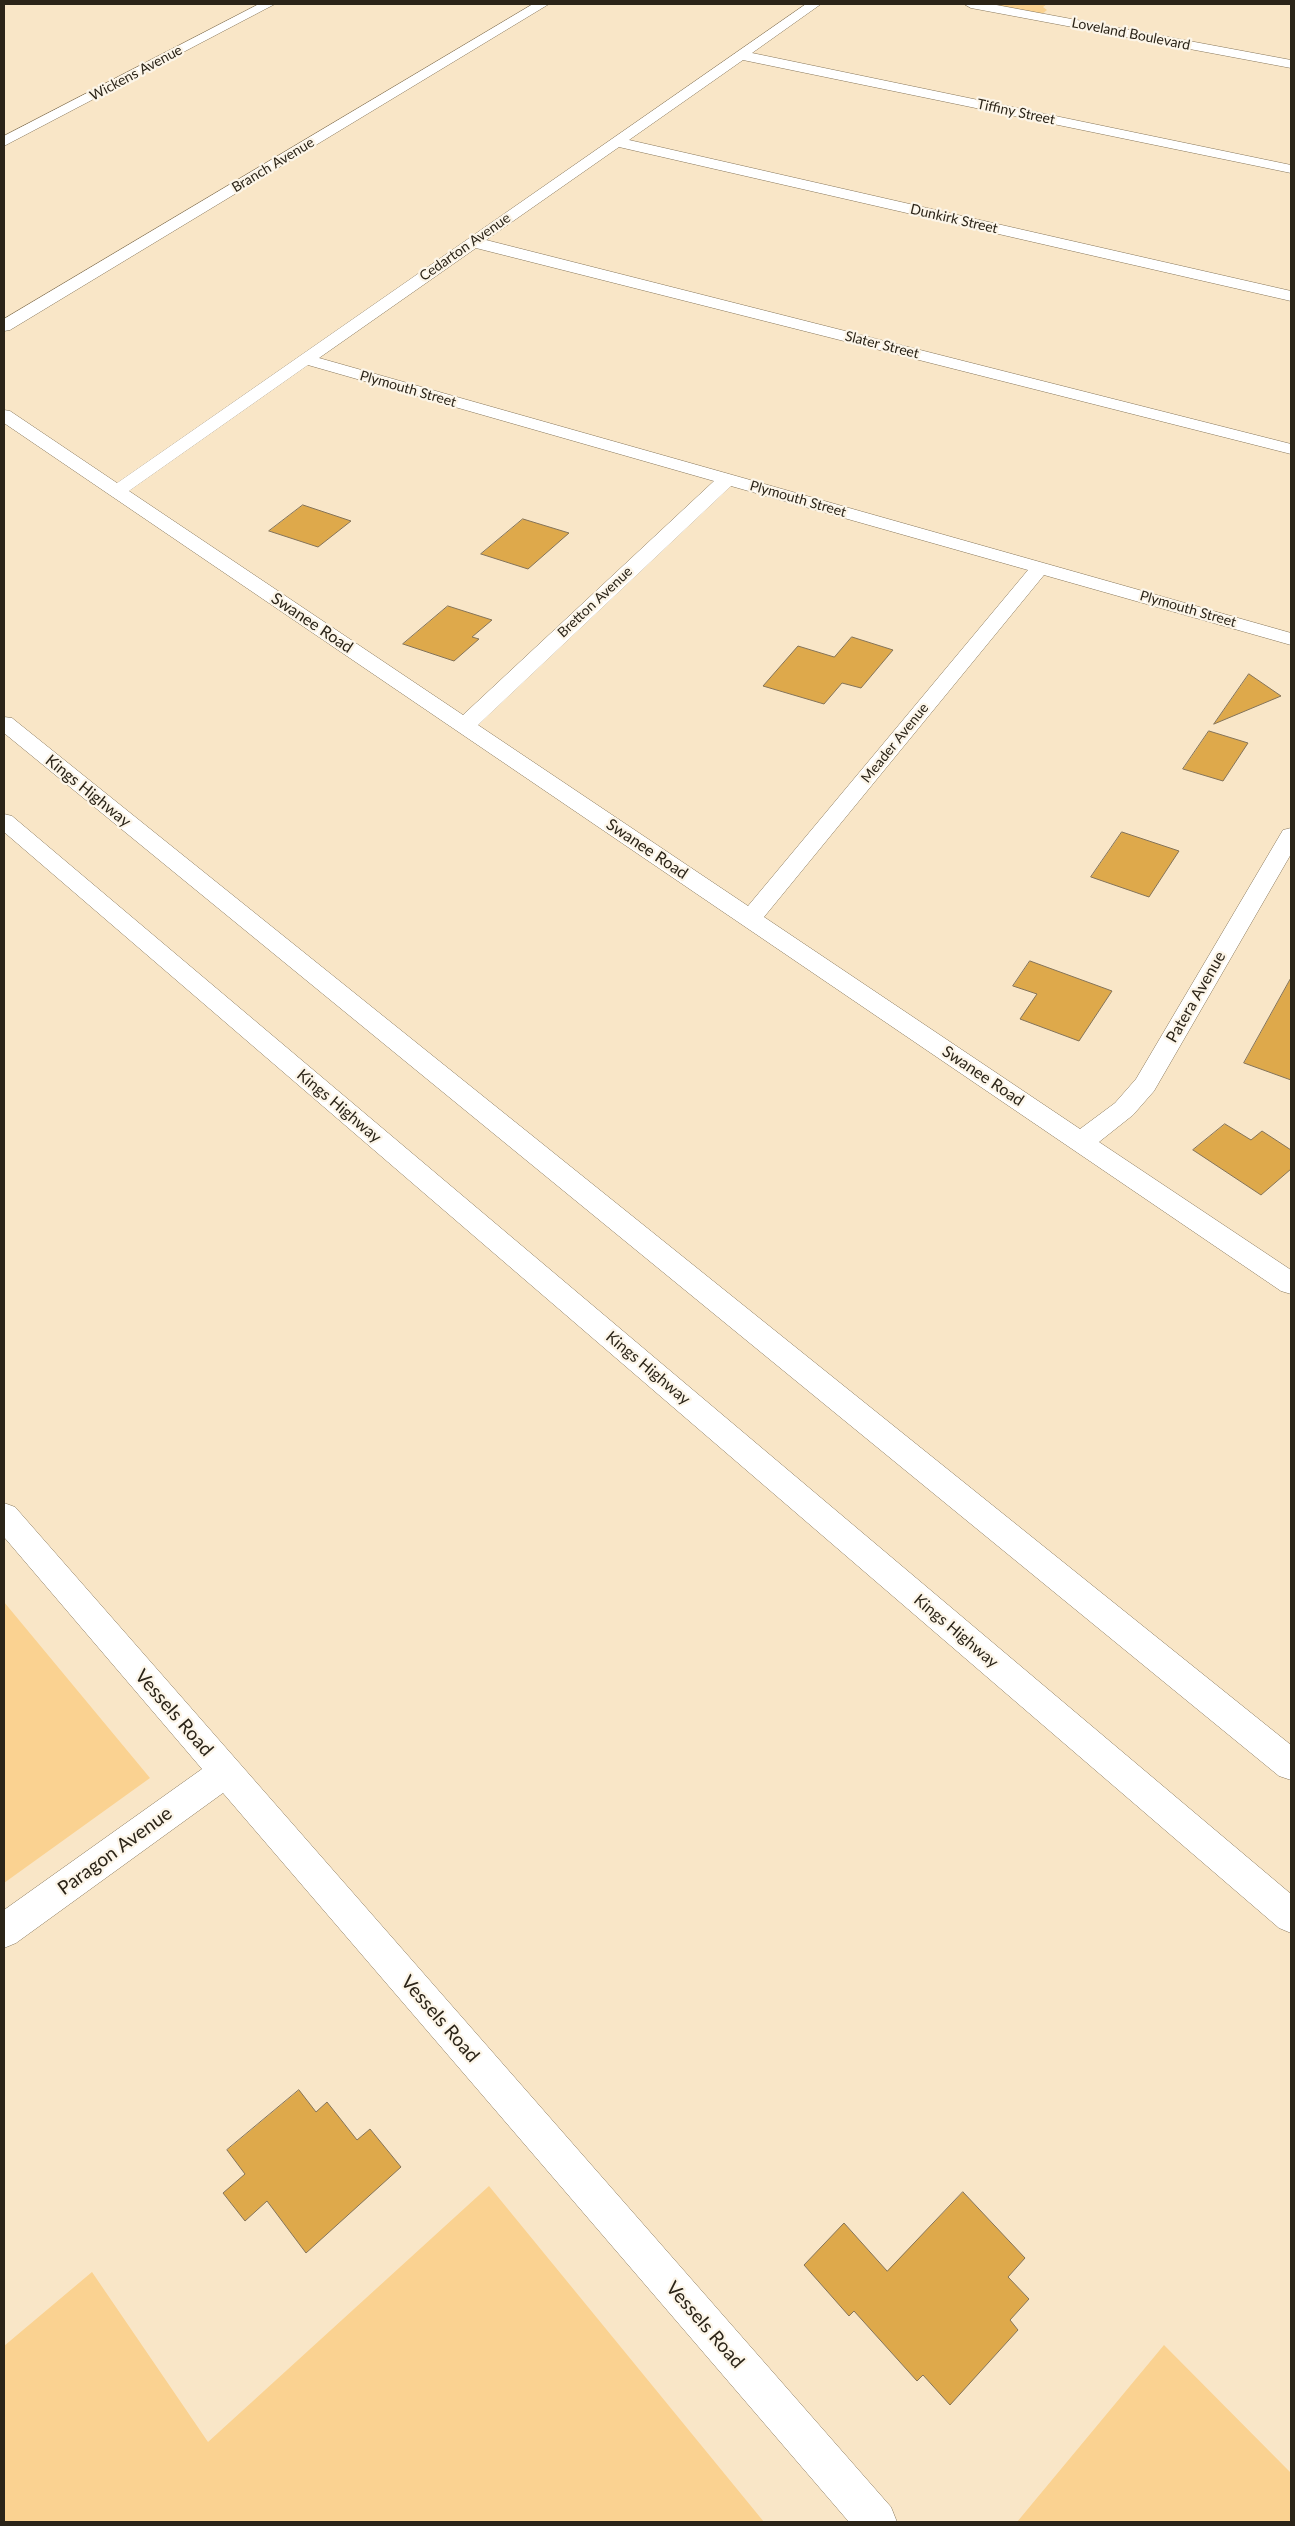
<!DOCTYPE html>
<html>
<head>
<meta charset="utf-8">
<style>
  body { margin:0 }
  #map { position:relative; width:1295px; height:2526px; overflow:hidden; background:#f9e6c7; font-family:Lato,sans-serif }
  canvas { display:block }
  .frame { position:absolute; inset:0; border:5px solid #2b2418; pointer-events:none }
</style>
</head>
<body>
<div id="map">
<canvas width="1295" height="2526"></canvas>
<div class="frame"></div>
</div>
<script>
const ctx = document.querySelector('canvas').getContext('2d');
ctx.lineJoin = 'round';
function paint(path, color) { ctx.fillStyle = color; ctx.fill(path, 'evenodd'); }
function trace(path, color, width, dash) { ctx.strokeStyle = color; ctx.lineWidth = width; ctx.lineCap = dash ? 'butt' : 'round'; ctx.setLineDash(dash || []); ctx.stroke(path); }
function write(font, color, halo, rows, align = 'center') {
  ctx.font = font + ' Lato,sans-serif'; ctx.lineWidth = 4.5; ctx.setLineDash([]); ctx.textBaseline = 'middle'; ctx.strokeStyle = halo; ctx.fillStyle = color; for (const [text, x, y, turn = 0] of rows) {
    ctx.save(); ctx.translate(x, y); ctx.rotate((+turn || 0) * Math.PI / 180); ctx.textAlign = isNaN(turn) ? turn : align; if (halo) ctx.strokeText(text, 0, 0); ctx.fillText(text, 0, 0); ctx.restore();
  }
}
paint(new Path2D(`
  M989,4h58l-4,3 4,3 -5,4z
  M4,1602l146,176 -146,105z
  M489,2186l275,336h-760v-176l88,-74 116,170z
  M1164,2345l127,128v49h-274z`), '#fad291');
const building = new Path2D(`
  M303,505l48,16 -33,26 -49,-16z
  M523,519l46,14 -41,36 -47,-15z
  M448,606l44,14 -20,17 7,2 -25,22 -51,-17z
  M852,637l41,13 -32,38 -19,-5 -18,21 -61,-18 35,-40 36,11z
  M1249,674l32,22 -67,28z
  M1209,731l39,12 -25,38 -40,-12z
  M1122,832l57,19 -30,46 -58,-20z
  M1030,961l82,30 -33,50 -59,-22 17,-25 -24,-8z
  M1291,978v102l-47,-17z
  M1225,1124l26,16 11,-9 29,19v19l-30,26 -68,-45z
  M299,2090l17,22 11,-10 30,38 13,-11 31,38 -95,86 -39,-52 -22,20 -22,-28 22,-19 -18,-24z
  M963,2192l62,66 -17,19 21,22 -19,21 8,10 -68,75 -27,-30 -6,6 -63,-70 -5,5 -45,-51 40,-42 43,48z`);
paint(building, '#dea94b');
trace(building, '#847358', 1);
const minor = new Path2D(`
  M259,4h16l-271,142v-10z
  M533,4h16l-539,326 -6,1v-12z
  M806,4h15l-69,49 539,112v8l-548,-113 -114,80 662,151v10l-672,-154 -133,93 805,204v10l-815,-206 -157,110 972,275v12l-247,-70 -280,342 316,212 35,-26 21,-24 144,-244 3,-5 8,-2v26l-137,237 -21,24 -34,27 192,128v24l-10,-3 -1277,-868v-13l6,1 107,72zM308,365l406,116 -251,234 -334,-224zM731,486l297,84 -280,336 -270,-181z
  M964,4h27l300,56v8l-320,-60z
  M4,1503l11,4 876,1000 6,15h-48l-626,-729 -207,150 -12,5v-38l198,-141 -198,-232z`);
const secondary = new Path2D(`
  M4,717l8,1 1279,1027v35l-12,-4 -1275,-1043z
  M4,814l8,2 1279,1078v39l-12,-5 -1275,-1096z`);
trace(minor, '#87765a', 1);
trace(secondary, '#87765a', 1);
paint(minor, '#fff');
paint(secondary, '#fff');
write('14px', '#2b2418', '#fcf5e8', [
  ["Loveland Boulevard",1131,34,11],
  ["Wickens Avenue",136,73,-28],
  ["Tiffiny Street",1016,112,12],
  ["Branch Avenue",273,165,-31],
  ["Dunkirk Street",954,219,13],
  ["Cedarton Avenue",465,247,-35],
  ["Slater Street",882,345,14],
  ["Plymouth Street",408,389,16],
  ["Plymouth Street",798,499,16],
  ["Bretton Avenue",595,602,-43],
  ["Plymouth Street",1188,609,16],
  ["Meader Avenue",895,743,-51]
]);
write('16px', '#2b2418', '#fcf5e8', [
  ["Swanee Road",312,623,34],
  ["Kings Highway",88,791,39],
  ["Swanee Road",647,849,34],
  ["Patera Avenue",1196,997,-60],
  ["Swanee Road",983,1076,34],
  ["Kings Highway",339,1106,40],
  ["Kings Highway",648,1368,40],
  ["Kings Highway",956,1631,40]
]);
write('19px', '#2b2418', '#fcf5e8', [
  ["Vessels Road",174,1713,49],
  ["Paragon Avenue",115,1851,-36],
  ["Vessels Road",440,2019,49],
  ["Vessels Road",705,2325,49]
]);
</script>
</body>
</html>
